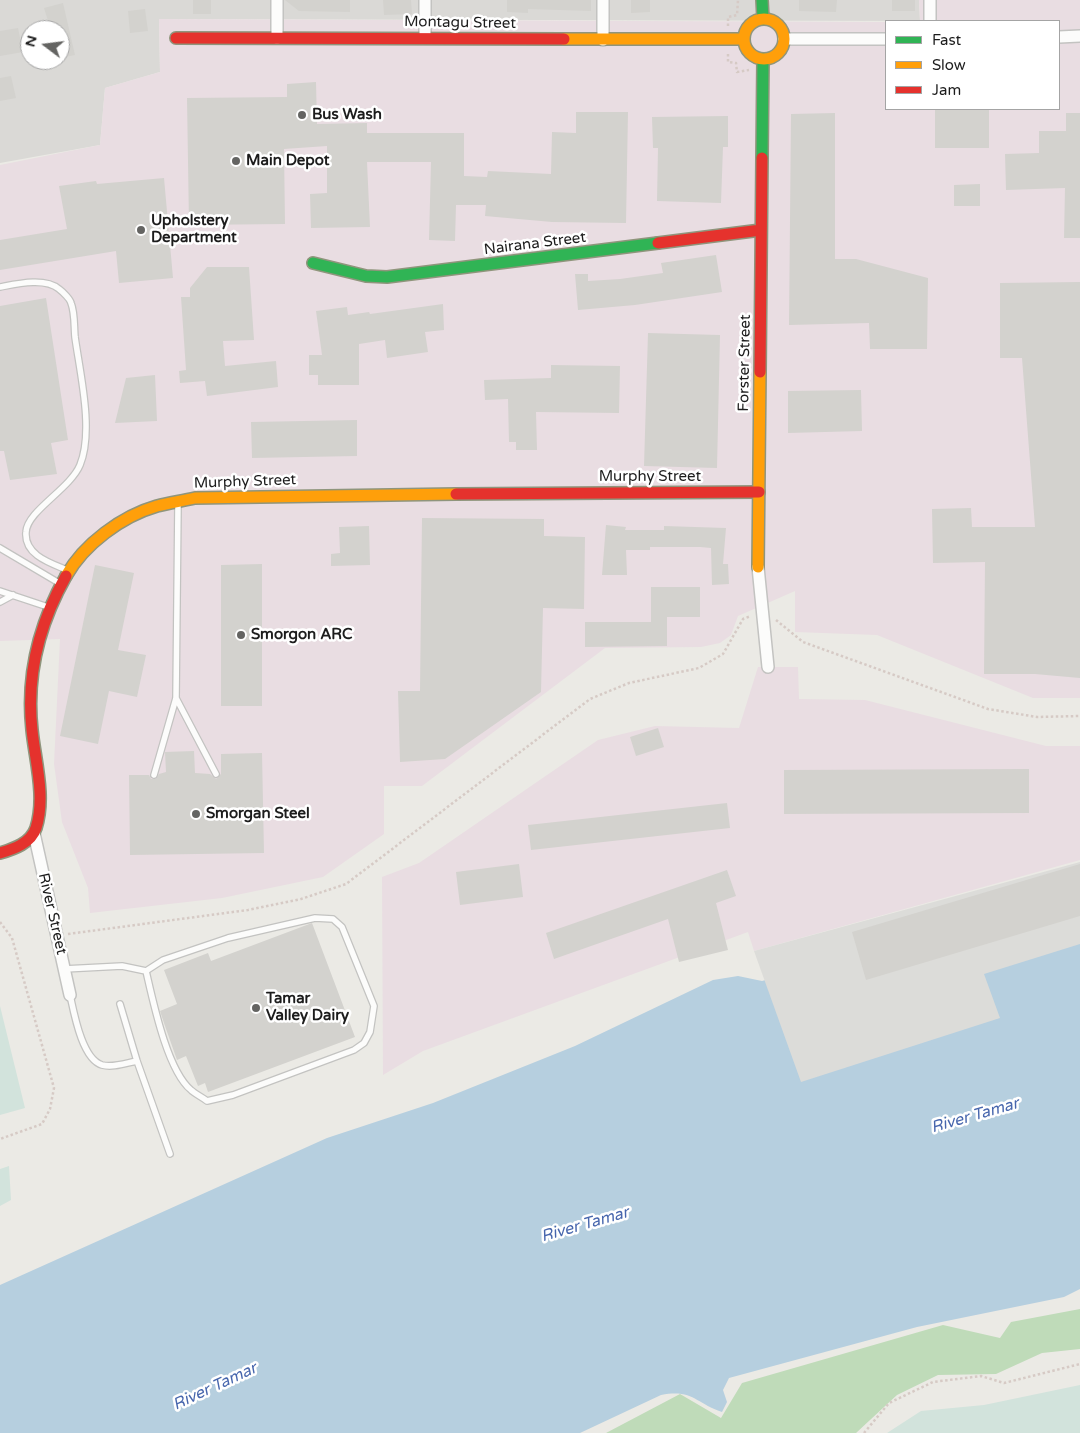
<!DOCTYPE html>
<html>
<head>
<meta charset="utf-8">
<style>
  body { margin:0 }
  #map { position:relative; width:1080px; height:1433px; overflow:hidden; background:#ebeae5; font-family:"Varela Round",sans-serif }
  canvas { display:block }
  .legend { position:absolute; left:885px; top:20px; width:175px; height:90px; box-sizing:border-box; background:#fff; border:1px solid #a4a4a4; margin:0; padding:6px 9px; list-style:none; font-size:15px; color:#1c1c1c }
  .legend li { display:flex; align-items:center; gap:10px; height:25px }
  .legend b { width:25px; border:1px solid #a4a4a4 }
  .north { position:absolute; left:20px; top:20px; width:50px; height:50px; box-sizing:border-box; background:#fff; border:1px solid #a4a4a4; border-radius:50%; rotate:285deg; font-size:14px; font-weight:700; line-height:20px; text-align:center; color:#1c1c1c }
  .north::after { content:''; display:block; margin:auto; width:18px; height:22px; background:#646462; clip-path:polygon(50% 0,100% 100%,50% 72%,0 100%) }
</style>
</head>
<body>
<div id="map">
<canvas width="1080" height="1433"></canvas>
<ul class="legend">
<li><b style="height:6px;background:#30b455"></b>Fast</li>
<li><b style="height:6px;background:#ff9f0a"></b>Slow</li>
<li><b style="height:6px;background:#e5322d"></b>Jam</li>
</ul>
<div class="north">N</div>
</div>
<script>
const ctx = document.querySelector('canvas').getContext('2d');
ctx.lineJoin = 'round';
function paint(path, color) { ctx.fillStyle = color; ctx.fill(path, 'evenodd'); }
function trace(path, color, width, dash) { ctx.strokeStyle = color; ctx.lineWidth = width; ctx.lineCap = dash ? 'butt' : 'round'; ctx.setLineDash(dash || []); ctx.stroke(path); }
function write(font, color, halo, rows, align = 'center') {
  ctx.font = font + ' "Varela Round",sans-serif'; ctx.lineWidth = 5; ctx.setLineDash([]); ctx.textBaseline = 'middle'; ctx.strokeStyle = halo; ctx.fillStyle = color; for (const [text, x, y, turn = 0] of rows) {
    ctx.save(); ctx.translate(x, y); ctx.rotate((+turn || 0) * Math.PI / 180); ctx.textAlign = isNaN(turn) ? turn : align; if (halo) ctx.strokeText(text, 0, 0); ctx.fillText(text, 0, 0); ctx.restore();
  }
}
paint(new Path2D(`
  M0,0h919l1,21 -761,-2 1,53 -55,16 -5,57 -100,18zM30,30h30v30h-30z`), '#dad9d6');
paint(new Path2D(`
  M919,0h161v698h-47l-156,-63 -82,-3v-41l-57,25 -7,19 -11,8 -19,4 -96,1 -183,138h-38v48l-61,43 -101,21 -132,15 -2,-25 -26,-66 -8,-58 6,-125 -60,2v-476l100,-20 5,-57 55,-16 -1,-53 727,3v87h173v-88h-139z
  M758,667h40l1,32 66,1 181,46h34v114l-326,91 -6,-19 -325,119 -40,24 -1,-198 37,-14 179,-123 57,-14 84,2z`), '#e9dde2');
paint(new Path2D(`
  M1080,1309v40l-38,4 -46,21 -58,1 -41,20 -41,38h-250l74,-39 41,24 21,-35 201,-58 57,13 11,-16z`), '#bfdbb9');
paint(new Path2D(`
  M0,1006l25,102 -25,7z
  M9,1166l2,34 -11,6v-37z
  M1080,1385v48h-193l34,-22 63,-6z`), '#d2e3dc');
paint(new Path2D(`
  M1080,889v400l-16,8 -147,30 -188,51 -6,12 4,12 -5,10c-27,-9 -29,-23 -61,-17l-81,38h-580v-148l327,-147 106,-35 142,-57 138,-66 25,-4 24,5 228,-62z`), '#b6cfdf');
paint(new Path2D(`
  M1080,862v82l-96,30 16,44 -199,64 -47,-131z`), '#dcdcd9');
paint(new Path2D(`
  M193,0h18v14h-18z
  M285,0h65v12l-51,-1z
  M383,0h28l1,14 -28,1z
  M507,0h84v11l-63,-2v4l-21,-1z
  M631,0h19v12l-19,1z
  M799,0h38l-1,12 -37,-1z
  M892,0h23v11h-23z
  M63,3l12,52 -15,3v-34l-10,3 -6,-19z
  M145,9l3,22 -18,2 -2,-22z
  M18,28l5,24 -23,4v-25z
  M11,76l5,22 -16,3v-23z
  M316,82l1,42 50,-1v10h97v43l23,1 1,-6 63,3 1,-42 24,1v-21h52l-2,111 -74,-1 -67,-6 1,-11h-30l-1,36 -26,-1 2,-78h-64l3,65 -59,1 -1,-34 17,-1v-47l-43,3 1,75 -96,1 -2,-127 100,-1v-13z
  M935,109h54v39h-54z
  M835,113v146h21l72,19 -1,71h-57l-1,-26 -80,2 2,-211z
  M1066,113h14v125h-16l1,-50 -59,2 -1,-36 34,-1v-22h27z
  M728,116v31h-5l-2,56 -64,-2 1,-53h-5l-1,-31z
  M164,178l9,100 -54,5 -3,-32 -116,19v-30l67,-11 -8,-43 37,-5 1,3z
  M980,184v22h-26v-21z
  M716,255l6,37 -87,13 -57,5 -3,-36h13v7l32,-2 43,-6 -2,-10z
  M207,267h42l5,73 -31,1 2,25 51,-5 2,26 -71,9 -2,-15 -25,2 -1,-12 7,-1 -5,-73h9v-9z
  M1080,282v396l-45,-4h-51l1,-112 -52,1 -1,-54 39,-1 1,19h63l-13,-169h-22v-75z
  M46,298l22,142 -17,3 6,31 -47,6 -6,-29h-4v-145z
  M443,304l1,26 -19,2 3,20 -41,6 -2,-18 -26,4v41h-41v-10h-9v-20h13l-6,-44 31,-4 1,8 21,-3 1,2z
  M648,333l72,2 -3,133 -73,-2z
  M551,365l69,1 -1,47 -83,-1 1,38h-21v-8h-7l-1,-43 -23,1 -1,-20 67,-2z
  M155,375l2,46 -42,2 11,-45z
  M861,390l1,41 -74,2v-42z
  M357,420v36l-105,2 -1,-36z
  M422,518l122,1v17l41,1 -1,72 -41,-1 -2,84 -96,67 -45,3 -2,-71h22z
  M606,525l20,2 -1,3h39v-4l62,2 -3,36h5l1,20 -17,1 -1,-37 -11,-1h-50v3h-24l1,25h-25z
  M369,526l1,39 -39,1v-12l9,-1 -1,-26z
  M262,564v142h-41v-141z
  M95,565l39,8 -16,77 28,5 -9,42 -28,-6 -11,53 -38,-8z
  M651,587h49v30h-33v29l-82,1v-25h66z
  M658,728l6,19 -28,9 -6,-19z
  M194,751l1,22 15,1 6,5 5,-5v-20l41,-1 2,100 -134,2 -1,-80h20l2,4h5l3,-5 7,-2 -1,-20z
  M1029,769v44l-245,1v-44z
  M727,803l3,25 -199,22 -3,-25z
  M519,864l4,33 -63,8 -4,-33z
  M1080,864v52l-214,64 -14,-48z
  M727,870l9,26 -20,7 12,47 -49,12 -11,-43 -114,40 -8,-26z
  M312,923l43,114 -147,55 -3,-9 -7,3 -12,-30 -9,4 -12,-34 -5,-15 17,-7 -13,-34 44,-17 3,8z`), '#d3d2ce');
const lane = new Path2D(`
  M0,287c16,-3 45,-10 59,2 4,3 11,10 12,14 4,10 3,24 4,34 5,36 19,94 5,128 -10,24 -53,46 -54,67 -2,23 24,31 41,38
  M0,548l59,35
  M0,591l48,16
  M0,602l13,-7
  M176,698l40,76
  M154,775l22,-77 2,-194
  M64,969l58,-3 24,5c7,30 21,99 45,119 4,4 11,7 16,11l26,-6 121,-45 10,-7 6,-11 4,-26 -32,-79 -9,-8 -18,-1 -87,20 -65,22 -17,11
  M70,995c4,18 12,64 32,70 11,3 24,-2 35,-4
  M120,1004l17,57 33,93`);
const street = new Path2D(`
  M277,0v38
  M425,0v38
  M603,0v40
  M930,0v21
  M1059,37l21,-1
  M784,39h102
  M758,567l10,100
  M34,833l36,162`);
const fast = new Path2D(`
  M762,0l1,19
  M762,158l1,-99
  M313,263l53,13 21,1 271,-34`);
const slow = new Path2D(`
  M744 39a20 20 0 1 1 40 0a20 20 0 1 1-40 0Z
  M564,39h180
  M758,567l2,-195
  M66,576c18,-32 56,-60 91,-70 12,-3 25,-5 38,-8l261,-4`);
const jam = new Path2D(`
  M176,38l388,1
  M658,243l103,-13
  M760,372l2,-214
  M456,494l303,-2
  M0,853c14,-4 31,-10 36,-25 10,-31 -1,-68 -4,-98 -6,-55 7,-106 34,-154`);
trace(lane, '#c3c3c1', 8);
trace(street, '#c3c3c1', 14);
trace(fast, '#8f957c', 14);
trace(slow, '#8f957c', 14);
trace(jam, '#8f957c', 14);
trace(new Path2D(`
  M728,26v-9l9,-2 1,-15
  M728,54v8l8,1 1,9 12,-2
  M776,620l27,22 185,67 49,8 43,-1
  M0,922l12,16 42,150 -4,21 -8,15 -42,15
  M68,934l180,-24 53,-11 45,-15 244,-185 39,-16 70,-15 24,-14 20,-35 8,-3
  M864,1433l25,-30 44,-21 48,-6 23,7 76,-19`), '#d6cac5', 2.5, [2.5, 2.5]);
trace(lane, '#fcfcfb', 5.5);
trace(street, '#fcfcfb', 11);
trace(fast, '#30b455', 11);
trace(slow, '#ff9f0a', 11);
trace(jam, '#e5322d', 11);
for (const [x, y, r, color] of [
  [302,115,5,"#646462"],
  [236,161,5,"#646462"],
  [141,230,5,"#646462"],
  [241,635,5,"#646462"],
  [196,814,5,"#646462"],
  [256,1008,5,"#646462"]
]) { const dot = new Path2D(); dot.arc(x, y, r, 0, 2 * Math.PI); ctx.fillStyle = color; ctx.fill(dot); trace(dot, '#fff', 2); }
write('15px', '#1c1c1c', '#fff', [
  ["Montagu Street",460,23,1],
  ["Nairana Street",535,244,-7],
  ["Forster Street",745,363,-89],
  ["Murphy Street",650,477],
  ["Murphy Street",245,482,-2],
  ["River Street",52,914,77]
]);
write('bold 15px', '#1c1c1c', '#fff', [
  ["Bus Wash",312,115],
  ["Main Depot",246,161],
  ["Upholstery",151,221],
  ["Department",151,238],
  ["Smorgon ARC",251,635],
  ["Smorgan Steel",206,814],
  ["Tamar",266,999],
  ["Valley Dairy",266,1016]
], 'left');
write('italic 16px', '#4766ad', '#fff', [
  ["River Tamar",975,1116,-16],
  ["River Tamar",585,1225,-16],
  ["River Tamar",215,1387,-25]
]);
</script>
</body>
</html>
